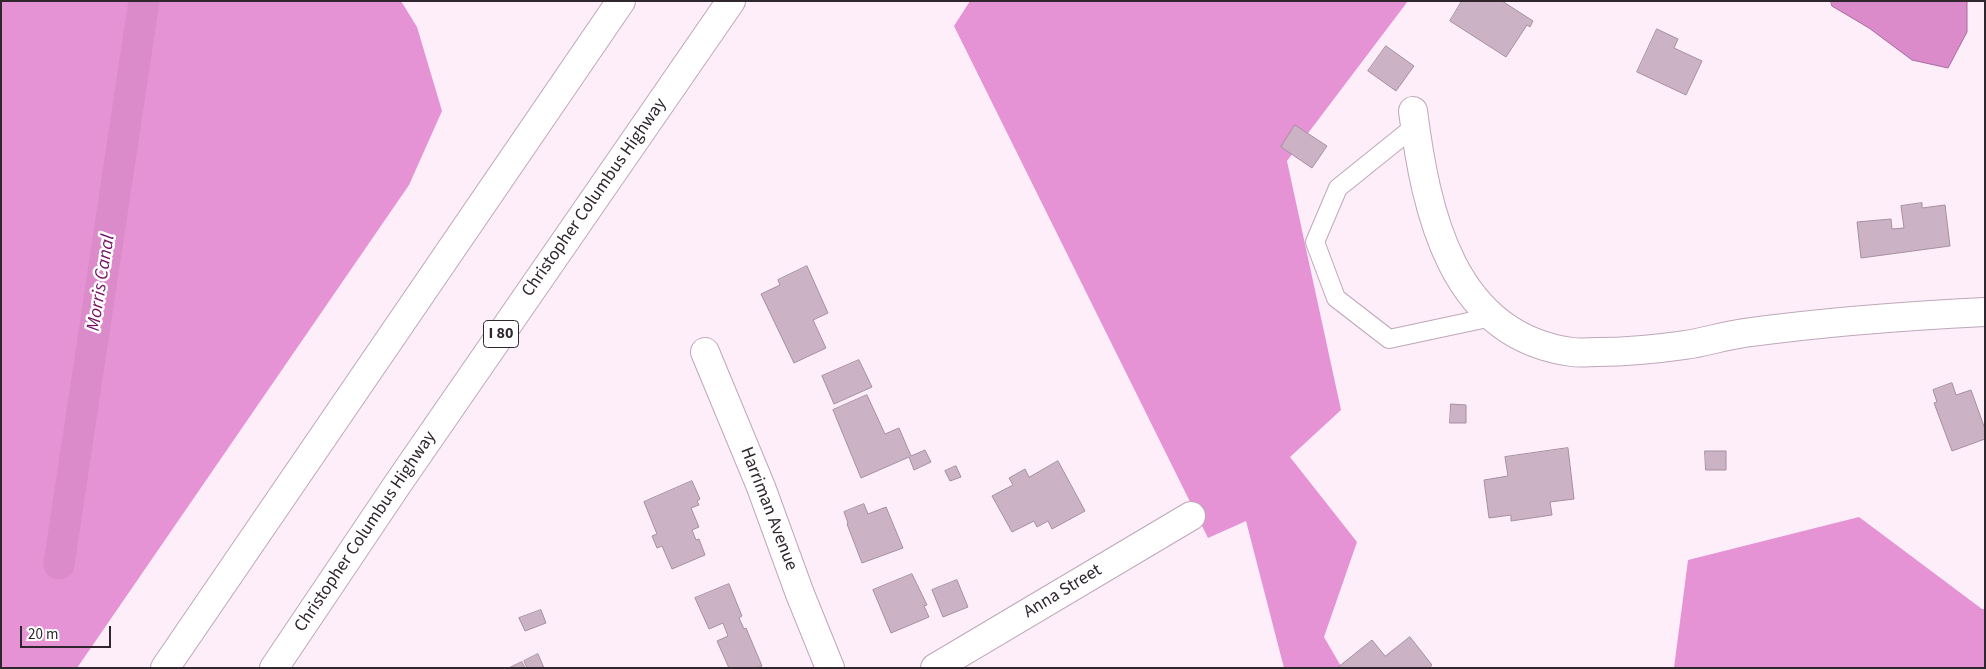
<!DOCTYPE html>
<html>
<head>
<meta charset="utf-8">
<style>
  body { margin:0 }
  #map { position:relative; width:1986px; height:669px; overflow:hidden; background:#fdeef9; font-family:"Source Sans 3",sans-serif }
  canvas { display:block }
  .frame { position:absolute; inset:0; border:2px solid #30262e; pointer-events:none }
  .scale { position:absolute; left:20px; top:626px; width:91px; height:22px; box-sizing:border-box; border:2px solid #30262e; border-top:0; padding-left:6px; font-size:15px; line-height:18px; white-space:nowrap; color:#30262e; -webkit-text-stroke:4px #fff; paint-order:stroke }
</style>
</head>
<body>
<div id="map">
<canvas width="1986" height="669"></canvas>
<div class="frame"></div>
<div class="scale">20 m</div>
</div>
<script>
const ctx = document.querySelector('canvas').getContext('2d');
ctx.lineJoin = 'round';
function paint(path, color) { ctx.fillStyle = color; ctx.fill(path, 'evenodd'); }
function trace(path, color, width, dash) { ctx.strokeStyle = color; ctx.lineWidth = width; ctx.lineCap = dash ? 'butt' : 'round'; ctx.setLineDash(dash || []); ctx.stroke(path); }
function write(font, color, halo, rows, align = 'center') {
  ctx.font = font + ' "Source Sans 3",sans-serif'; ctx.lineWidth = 5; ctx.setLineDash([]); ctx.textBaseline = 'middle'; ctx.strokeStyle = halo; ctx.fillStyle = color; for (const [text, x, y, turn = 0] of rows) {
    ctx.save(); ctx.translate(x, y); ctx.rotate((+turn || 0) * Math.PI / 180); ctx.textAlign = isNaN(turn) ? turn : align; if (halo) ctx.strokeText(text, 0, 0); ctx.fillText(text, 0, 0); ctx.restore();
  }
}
paint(new Path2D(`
  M2,1h399l16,26 25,84 -33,74 -332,483h-76z
  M970,1h438l-121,160 54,249 -51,47 67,85 -33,95 18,31h-58l-38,-147 -38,17 -254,-512z
  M1859,517l123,92h3v59h-311l14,-108z`), '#e593d4');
const water = new Path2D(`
  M1831,1h136v31l-19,36 -36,-8 -43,-32 -37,-22z`);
paint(water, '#db8aca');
trace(water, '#a86c9b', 1);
trace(new Path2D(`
  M59,564l85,-563`), '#db8aca', 31);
const building = new Path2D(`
  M1462,1h40l31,20 -3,6 -3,-2 -21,32 -56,-36z
  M1657,29l21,10 -4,9 28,13 -16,34 -49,-23z
  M1386,46l28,20 -18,25 -28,-20z
  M1295,125l32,21 -15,22 -31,-21z
  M1922,203v5l23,-3 5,41 -89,12 -4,-36 34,-3 1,10 12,-1 -3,-22z
  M807,266l21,47 -15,7 13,28 -32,15 -33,-69 19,-9 -2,-5z
  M859,360l13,27 -38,17 -12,-28z
  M1952,383l4,12 15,-5 14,39v10l-33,12 -18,-48 3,-1 -4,-12z
  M867,395l18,39 14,-6 12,28 14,-6 6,12 -17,8 -5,-13 -48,21 -28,-68z
  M1451,404l15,1v18h-16z
  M1568,448l6,51 -24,3 2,13 -41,6v-6l-22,3 -5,-38 24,-4 -3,-19z
  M1705,451h21v19h-20z
  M1058,461l27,50 -33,18 -4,-8 -11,6 -3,-6 -22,11 -20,-36 21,-11 -4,-7 16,-9 4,8z
  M956,466l5,11 -11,4 -5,-10z
  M692,481l8,18 -3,2 2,4 -8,3 8,19 -7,3 4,10 3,-1 6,16 -33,14 -10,-23 -5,2 -5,-12 5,-2 -13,-32z
  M864,504l4,10 18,-7 17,41 -41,15 -15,-39 1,-1 -4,-11z
  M912,574l15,31 -3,1 5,11 -38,16 -18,-43z
  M957,580l11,27 -25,10 -11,-27z
  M729,584l13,32 -3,2 5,11 2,-1 16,38 -5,2h-28l-12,-27 11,-5 -5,-13 -14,6 -14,-31z
  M541,610l5,13 -21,8 -6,-13z
  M1410,637l22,28 -3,3h-92l35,-28 13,16z
  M538,654l6,14h-17l-3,-7z
  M522,662l3,6h-16z`);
paint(building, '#cbb3c5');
trace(building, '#a68fa0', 1);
const service = new Path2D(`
  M1415,126l-77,62 -23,54 21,56 53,41 103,-22`);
const minor = new Path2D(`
  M1413,111c13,100 38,225 159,241 8,1 17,0 26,0 28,0 59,-3 87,-7 20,-3 39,-9 59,-12 80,-11 160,-17 241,-21
  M705,352l56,135 39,107 30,74
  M935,668l256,-152`);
const motorway = new Path2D(`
  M165,668l456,-667
  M274,668l125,-186 332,-481`);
trace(service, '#bfa7b9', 20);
trace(minor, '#bfa7b9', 30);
trace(motorway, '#bfa7b9', 30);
trace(service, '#fff', 18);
trace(minor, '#fff', 28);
trace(motorway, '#fff', 28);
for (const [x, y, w] of [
  [501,334,35]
]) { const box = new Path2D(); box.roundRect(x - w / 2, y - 13.5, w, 27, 4); ctx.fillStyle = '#fff'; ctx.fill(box); trace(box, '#30262e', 1); }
write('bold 16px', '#30262e', null, [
  ["I 80",501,334]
]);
write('18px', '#30262e', '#fff', [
  ["Christopher Columbus Highway",595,198,-55],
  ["Harriman Avenue",768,509,69],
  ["Christopher Columbus Highway",366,532,-56],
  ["Anna Street",1063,592,-31]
]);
write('italic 19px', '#731266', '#fff', [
  ["Morris Canal",102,283,-81]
]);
</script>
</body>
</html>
